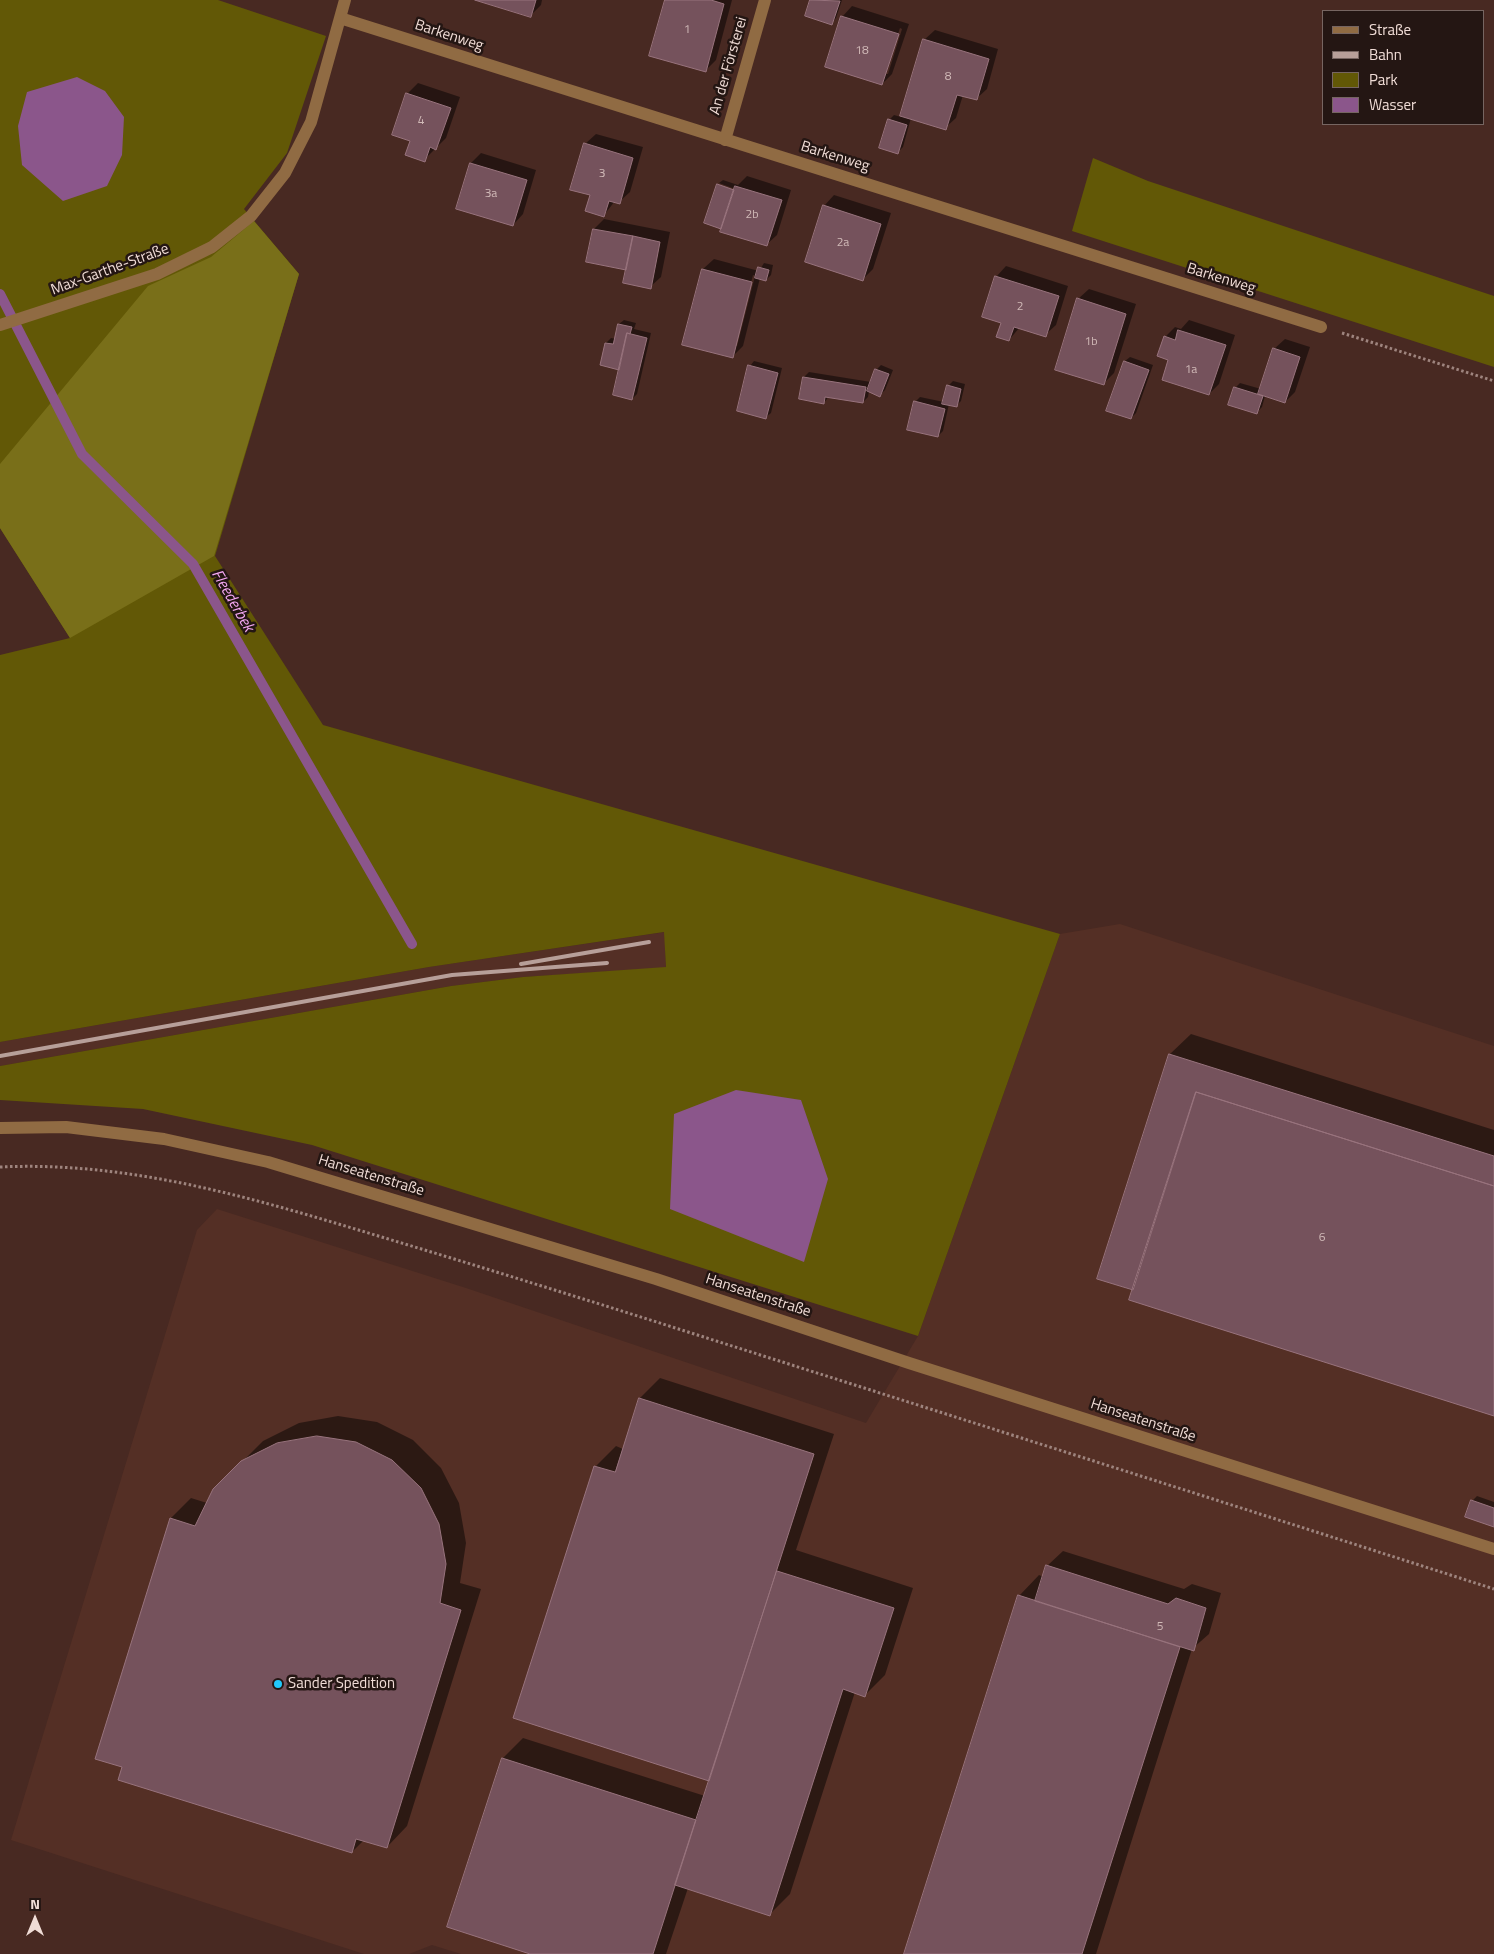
<!DOCTYPE html>
<html>
<head>
<meta charset="utf-8">
<style>
  body { margin:0 }
  #map { position:relative; width:1494px; height:1954px; overflow:hidden; background:#482922; font-family:"Titillium Web",sans-serif }
  canvas { display:block }
  .legend { position:absolute; left:1322px; top:10px; width:162px; height:115px; box-sizing:border-box; background:#241613; border:1px solid #766561; margin:0; padding:6px 9px; list-style:none; font-size:15px; color:#f0dcd6 }
  .legend li { display:flex; align-items:center; gap:10px; height:25px }
  .legend b { width:25px; border:1px solid #766561 }
  .north { position:absolute; left:10px; top:1894px; width:50px; height:50px; -webkit-text-stroke:4px #241613; paint-order:stroke; rotate:0deg; font-size:14px; font-weight:700; line-height:20px; text-align:center; color:#f0dcd6 }
  .north::after { content:''; display:block; margin:auto; width:18px; height:22px; background:#f0dcd6; clip-path:polygon(50% 0,100% 100%,50% 72%,0 100%) }
</style>
</head>
<body>
<div id="map">
<canvas width="1494" height="1954"></canvas>
<ul class="legend">
<li><b style="height:6px;background:#906b43"></b>Straße</li>
<li><b style="height:6px;background:#b79f99"></b>Bahn</li>
<li><b style="height:14px;background:#625806"></b>Park</li>
<li><b style="height:14px;background:#8b568b"></b>Wasser</li>
</ul>
<div class="north">N</div>
</div>
<script>
const ctx = document.querySelector('canvas').getContext('2d');
ctx.lineJoin = 'round';
function paint(path, color) { ctx.fillStyle = color; ctx.fill(path, 'evenodd'); }
function trace(path, color, width, dash) { ctx.strokeStyle = color; ctx.lineWidth = width; ctx.lineCap = dash ? 'butt' : 'round'; ctx.setLineDash(dash || []); ctx.stroke(path); }
function write(font, color, halo, rows, align = 'center') {
  ctx.font = font + ' "Titillium Web",sans-serif'; ctx.lineWidth = 5; ctx.setLineDash([]); ctx.textBaseline = 'middle'; ctx.strokeStyle = halo; ctx.fillStyle = color; for (const [text, x, y, turn = 0] of rows) {
    ctx.save(); ctx.translate(x, y); ctx.rotate((+turn || 0) * Math.PI / 180); ctx.textAlign = isNaN(turn) ? turn : align; if (halo) ctx.strokeText(text, 0, 0); ctx.fillText(text, 0, 0); ctx.restore();
  }
}
paint(new Path2D(`
  M1120,924l374,122v908h-1033l-29,-9 -23,9h-45l-353,-114 186,-610 20,-21 249,79 400,135 52,-87 142,-402z
  M665,932l1,36 -143,9 -72,9 -451,80v-24l429,-75z`), '#542f25');
paint(new Path2D(`
  M0,0h218l108,36 -39,117 -43,56 55,65 -84,282 108,169 737,209 -142,402 -606,-191 -169,-36 -143,-9v-34l451,-80 72,-9 143,-10 -2,-35 -235,35 -429,75v-387l70,-17 -70,-110z
  M1093,158l55,23 346,115v71l-422,-136z`), '#625806');
paint(new Path2D(`
  M254,221l45,53 -85,282 -144,82 -70,-110v-64l148,-178 63,-29z`), '#796f19');
paint(new Path2D(`
  M77,77l28,14 19,26 -2,38 -15,31 -44,15 -41,-36 -4,-39 9,-34z
  M736,1090l65,10 27,79 -24,83 -134,-53 4,-95z`), '#8b568b');
paint(new Path2D(`
  M479,0h63l-1,5 -11,11z
  M666,0h66l-16,60 -10,10z
  M811,0h31l-6,18 -4,5 -26,-8z
  M852,6l57,18 -17,50 -10,10 -40,-67zM900,28l2,1 -14,45h-3z
  M935,30l63,19 -11,40 -11,10 -13,-4 -7,23 -11,10 -34,-10 -8,29 -5,5 -9,-32 5,-5 7,2 23,-77z
  M418,83l42,14 -14,41 -22,22 -13,-20 -4,-46z
  M596,134l47,13 -13,45 -11,10 -4,-1 -11,14 -13,-21 -6,-50z
  M481,153l55,17 -13,44 -10,11 -42,-62z
  M747,176l44,14 -14,45 -11,10 -31,-56 -16,-6 4,-3 15,5z
  M834,195l57,18 -18,56 -10,10 -39,-73z
  M604,219l66,13 -9,45 -11,10 -56,-58z
  M714,259l45,12 5,-8 9,2 -2,10 -5,5 -6,-2 -17,68 -11,11 -48,-13 19,-75zM753,275l2,1 -18,70h-2z
  M1006,266l62,20 -12,39 -11,10 -25,-8 -11,13 -7,-18 -6,-45z
  M1089,289l47,15 -22,69 -11,11 -25,-85z
  M624,320l12,3 -2,6 17,4 -14,61 -5,5 -12,-30 -14,-26 5,-5 5,1 3,-15z
  M1189,320l46,15 -16,49 -10,10 -39,-35 -5,-22 10,-10 6,2z
  M1285,339l25,8 -15,45 -10,10 -20,-6 -3,11 -5,5 -22,-24 5,-5 21,6 13,-40z
  M1130,357l23,8 -17,48 -5,5 -6,-57z
  M754,361l28,7 -11,45 -5,4 -16,-51z
  M881,365l12,5 -8,20 -5,5 -11,-4 -1,6 -5,5 -34,-6 -5,7 -20,-26 5,-5 62,10 5,-12z
  M953,381l12,3 -4,17 -5,5 -7,-2 -6,27 -5,5 -23,-34 5,-5 24,5 4,-16z
  M1191,1034l303,96v284l-395,-135 71,-225z
  M660,1378l174,56 -38,116 117,38 -28,87 -20,20 -10,-3 -65,202 -20,20 -82,-26 -22,66h-131l-32,-196 20,-20 182,58 5,-16 -115,-313 21,-21 7,3 17,-51z
  M338,1416l39,6 36,18 28,28 18,35 7,40 -6,40 21,6 -74,237 -20,21 -23,-7 -12,12 -229,-85 48,-249 20,-20 16,5 7,-13 49,-49 36,-18z
  M1477,1496l17,6v23l-22,-24z
  M1063,1551l121,38 8,-5 29,9 -12,41 -17,15 -96,305h-191l114,-358 20,-21 5,2 3,-11z`), '#0007');
trace(new Path2D(`
  M0,294l82,160 111,110 219,380`), '#8b568b', 10);
const building = new Path2D(`
  M475,0h61l-5,17z
  M665,0h46l13,4 -18,68 -57,-16z
  M810,0l30,1 -8,24 -27,-9z
  M841,16l58,18 -17,51 -57,-18z
  M923,39l66,20 -12,41 -20,-5 -11,35 -46,-14z
  M406,93l45,15 -15,42 -6,-3 -5,15 -20,-7 5,-14 -18,-6z
  M888,119l19,6 -9,29 -19,-6z
  M584,143l49,15 -13,46 -11,-3 -5,16 -19,-6 5,-16 -20,-5z
  M470,163l57,17 -14,46 -57,-17z
  M717,184l17,6 -13,39 -17,-6z
  M735,186l47,14 -15,46 -47,-14z
  M823,205l58,19 -18,57 -58,-19z
  M593,229l40,7 -7,34 -40,-8z
  M633,236l27,6 -9,47 -28,-6z
  M758,267l11,3 -3,11 -11,-3z
  M702,269l50,13 -19,76 -51,-13z
  M995,276l64,20 -13,41 -32,-10 -5,14 -13,-4 5,-14 -19,-6z
  M1077,298l49,16 -22,71 -49,-15z
  M618,324l14,3 -2,7 -3,-1 -8,37 -19,-5 5,-22 8,1z
  M1178,330l48,15 -17,50 -47,-15 6,-20 -11,-4 7,-20 11,4z
  M627,333l20,5 -15,62 -19,-5z
  M1273,348l27,9 -15,46 -27,-9z
  M1124,361l25,9 -18,49 -25,-8z
  M748,365l30,8 -12,46 -29,-8z
  M875,369l14,5 -9,23 -13,-6z
  M803,377l63,10 -3,16 -38,-6 -1,7 -25,-5z
  M947,385l14,4 -4,18 -15,-3z
  M1234,387l29,9 -6,18 -29,-9z
  M914,401l31,8 -7,28 -31,-7z
  M1169,1054l325,102v30l-298,-94 -63,198 -36,-11z
  M1196,1092l298,94v230l-365,-116z
  M639,1398l175,56 -105,327 -196,-63 81,-252 21,6z
  M317,1436l39,6 36,18 29,28 18,36 7,40 -6,39 21,7 -74,238 -31,-9 -4,14 -234,-73 4,-13 -27,-8 75,-241 25,8 18,-37 28,-28 36,-18z
  M1471,1500l23,8v19l-29,-10z
  M1046,1565l122,39 8,-6 30,10 -12,43 -159,-50z
  M777,1571l117,37 -29,89 -22,-8 -73,227 -95,-31z
  M1018,1595l162,52 -98,307h-178z
  M502,1758l194,62 -43,134h-123l-83,-27z`);
paint(building, '#75525c');
trace(building, '#98737d', 1);
trace(new Path2D(`
  M1342,333l152,48
  M0,1167c129,-6 253,31 375,68 90,27 180,55 269,83 283,90 567,180 850,271`), '#9e847e', 3, [2.5, 2.5]);
trace(new Path2D(`
  M340,18l981,309
  M725,140l40,-140
  M0,325l157,-51 55,-27 39,-31 34,-43 26,-51 34,-122
  M0,1128l66,-1 98,12 104,23 388,117 253,84 585,186`), '#906b43', 12);
trace(new Path2D(`
  M521,964l128,-22
  M0,1056l452,-81 155,-12`), '#b79f99', 4);
for (const [x, y, r, color] of [
  [278,1684,5,"#21c9fd"]
]) { const dot = new Path2D(); dot.arc(x, y, r, 0, 2 * Math.PI); ctx.fillStyle = color; ctx.fill(dot); trace(dot, '#241613', 2); }
write('12px', '#d1bab8', null, [
  ["1",687,30],
  ["18",862,51],
  ["8",948,77],
  ["4",421,121],
  ["3",602,174],
  ["3a",491,194],
  ["2b",752,215],
  ["2a",843,243],
  ["2",1020,307],
  ["1b",1091,342],
  ["1a",1191,370],
  ["6",1322,1238],
  ["5",1160,1627]
]);
write('15px', '#f0dcd6', '#241613', [
  ["Barkenweg",449,36,18],
  ["An der Försterei",729,66,-74],
  ["Barkenweg",835,157,17],
  ["Max-Garthe-Straße",110,270,-20],
  ["Barkenweg",1221,279,17],
  ["Hanseatenstraße",371,1176,17],
  ["Hanseatenstraße",758,1296,18],
  ["Hanseatenstraße",1143,1421,18]
]);
write('15px', '#f0dcd6', '#241613', [
  ["Sander Spedition",288,1684]
], 'left');
write('italic 16px', '#f5a8f3', '#241613', [
  ["Fleederbek",232,601,60]
]);
</script>
</body>
</html>
